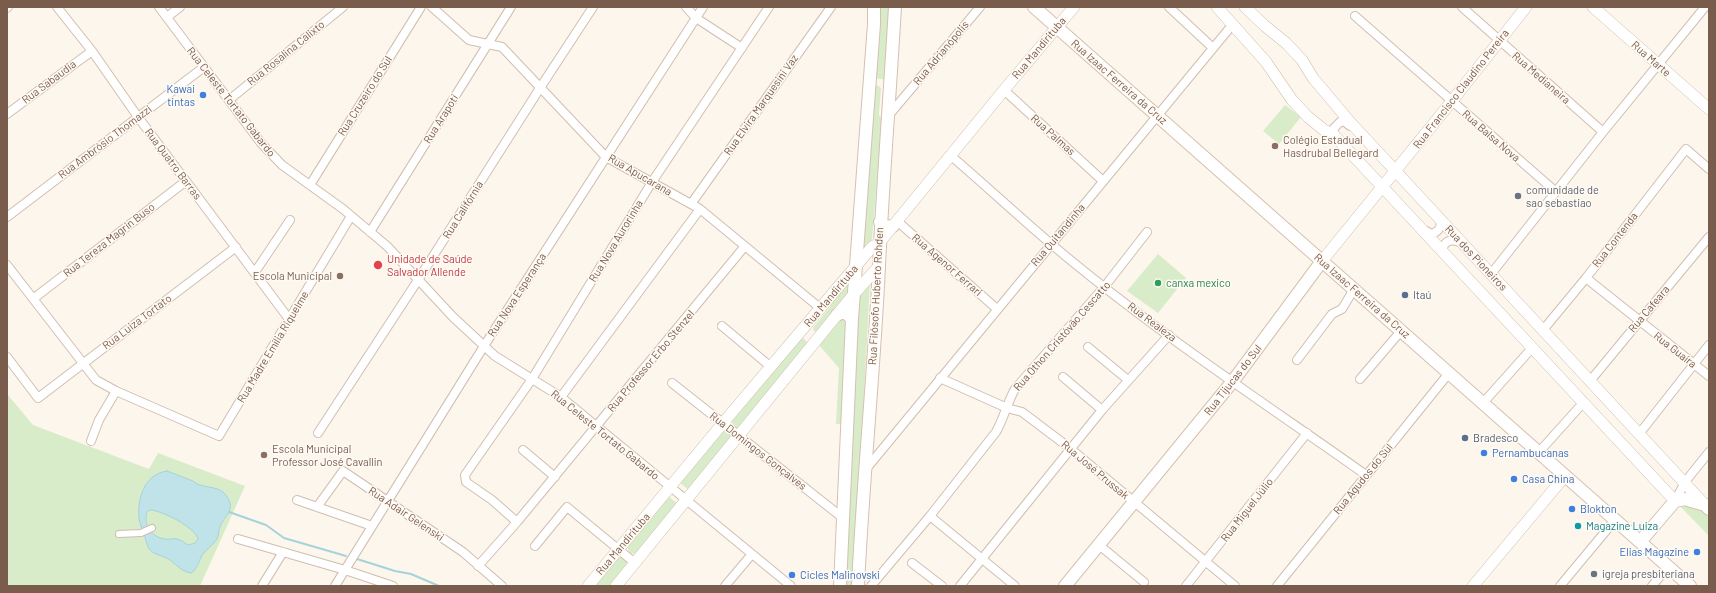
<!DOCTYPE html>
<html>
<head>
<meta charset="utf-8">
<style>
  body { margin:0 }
  #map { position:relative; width:1716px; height:593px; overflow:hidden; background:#fdf6ec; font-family:Barlow,sans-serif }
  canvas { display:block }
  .frame { position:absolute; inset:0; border:8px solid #7a5c4d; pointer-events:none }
</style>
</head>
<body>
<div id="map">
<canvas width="1716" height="593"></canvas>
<div class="frame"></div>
</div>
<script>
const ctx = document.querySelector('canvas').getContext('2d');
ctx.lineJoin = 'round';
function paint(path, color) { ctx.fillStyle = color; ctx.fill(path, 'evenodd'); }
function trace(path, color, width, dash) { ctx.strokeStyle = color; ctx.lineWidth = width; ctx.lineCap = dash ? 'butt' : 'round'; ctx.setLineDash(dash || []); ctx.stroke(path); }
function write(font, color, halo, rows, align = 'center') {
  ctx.font = font + ' Barlow,sans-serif'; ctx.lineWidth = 3; ctx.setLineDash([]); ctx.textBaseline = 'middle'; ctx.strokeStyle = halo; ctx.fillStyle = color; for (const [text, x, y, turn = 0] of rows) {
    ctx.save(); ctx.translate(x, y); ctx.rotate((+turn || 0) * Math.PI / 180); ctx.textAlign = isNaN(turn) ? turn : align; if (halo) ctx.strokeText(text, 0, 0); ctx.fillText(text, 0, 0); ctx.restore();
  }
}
paint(new Path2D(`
  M877,7h14l-5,73 -11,-2z
  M877,85l4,3 -2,27 3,4 -10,120 -11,14 13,-166z
  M1285,105l16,12 -22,27 -16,-13z
  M1158,254l28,24 -28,35 -31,-22z
  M850,279l-2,14 -32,39 -2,-1 -1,-3 17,-21v-4z
  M870,281l-16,305h-9l13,-293z
  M841,318h6l-5,106h-6l3,-56 -21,-24z
  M802,337l6,6 -70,85 -4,-1 -3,-7z
  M7,394l26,31 116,44 9,-16 87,33 -45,100h-193z
  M724,430l6,3 2,4 -42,54 -11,-9z
  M668,496l10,8 -42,50 -6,-1 -3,-6z
  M1676,502l33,8v26z
  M618,557c5,0 9,3 10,8l-16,21h-19z`), '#d8ecc9');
const water = new Path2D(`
  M167,471l26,10c8,8 25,4 32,13 13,16 -1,21 -5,33 -2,4 -1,8 -3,12 -4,6 -10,10 -15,16 -3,6 -5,15 -11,18 -8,-1 -15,-8 -21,-13 -7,-5 -15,-4 -21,-11 -2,-4 -3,-8 -4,-12 -2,-6 -5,-12 -6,-18 -2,-20 5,-45 28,-48zM150,510c11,0 45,17 48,29l-3,4 -7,2c-3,-2 -7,-5 -11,-6 -4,-1 -8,1 -12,0 -14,-2 -22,-14 -18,-27z`);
paint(water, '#bfe3e8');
trace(water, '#a5d3da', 1);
trace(new Path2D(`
  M229,512l37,13 18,13 62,18
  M357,559l38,12 16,3 28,12`), '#a5d3da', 2);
const pedestrian = new Path2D(`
  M119,534l22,-1 11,-5`);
const minor = new Path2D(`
  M57,7l35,44 46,66 151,202
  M159,7l102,136 21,22 61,44 44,37 66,71 42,39 66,41 230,189
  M432,7l37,33 33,7 104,110 94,52 120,99
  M686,7l10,11 46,30
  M1169,7l44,41
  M1462,7l141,125
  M7,8l1,-1
  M1355,16l200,175
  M167,17l13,-10
  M1004,90l99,91
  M229,100l114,-93
  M7,114l85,-63
  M889,115l91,-108
  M1333,134l1,-6 7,-7 4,1 5,4
  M950,155c34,29 67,60 100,88 100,85 210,157 316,232
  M310,185l111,-178
  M691,204l140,-197
  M7,217l197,-150
  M897,221l100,88
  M1424,230l8,4c7,-3 9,-6 9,-14
  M370,232l141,-225
  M1442,251c2,-11 10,-13 20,-8
  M7,265l89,115 20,11 103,45 132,-220
  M255,272l35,-52
  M1491,274l112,-142 102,-125
  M1586,278l123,98
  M33,299l153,-118
  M722,326l49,41
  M1543,330l43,-52 100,-129 23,20
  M1088,347l40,33
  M7,357l31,41 198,-151
  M1297,360l35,-46 10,-5 12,-20
  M1063,377l39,33
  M940,378l67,30 15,4 49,37 164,137
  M1360,379l41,-48
  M1590,381l119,-144
  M672,383l171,135
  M561,397l139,-188
  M1483,403l49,-55
  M318,433l100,-153 122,-192 53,-81
  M1639,434l70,-89
  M91,441l8,-21 17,-29
  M523,450l32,27
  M1539,452l44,-49
  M866,469l367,-445
  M297,500l75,26
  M1675,501l10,-19 24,-30
  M317,507l26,-36 120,81 39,34
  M930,516l85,70
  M517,522l-25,-22 -26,-18 -1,-7 67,-96 120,-197 117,-175
  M238,539l107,31 48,16
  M1099,545l45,37
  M535,546l32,-39 68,56
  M912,563l30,23
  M478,566l39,-44 228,-276
  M262,586l21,-34
  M335,586l149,-240 219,-339
  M725,586l27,-32
  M871,586l59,-70 66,-84c8,-14 11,-29 19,-43l90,-103 42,-54
  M960,586l142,-176 67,-75
  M1186,586l121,-153
  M1277,586l172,-213
  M1560,586l55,-66
  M1652,586l16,-19`);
const tertiary = new Path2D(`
  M1217,7l49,55 26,38 16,17 16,13 9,4 342,367
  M1245,7l20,19 21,17 16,17 11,18 37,44 355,383
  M1593,7l116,102
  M1322,261l130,-160 74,-94
  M588,586l135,-163 133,-157 16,-19 7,-4 125,-153 70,-83
  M616,586l238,-292 25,-28
  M1473,586l92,-110`);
const secondary = new Path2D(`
  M1034,7l656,579
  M880,222l6,5 7,-1
  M837,315l4,-2h5l6,6
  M1640,542l35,-41 10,-2 6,2 14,4 4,4
  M840,586l12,-267 22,-295v-17
  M858,586c5,-107 16,-213 21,-320 4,-86 11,-173 16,-259
  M1065,586l168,-205 89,-120`);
trace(pedestrian, '#d1beb0', 8);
trace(minor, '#d1beb0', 10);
trace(tertiary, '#d1beb0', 12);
trace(secondary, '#d6c0b0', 14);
trace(pedestrian, '#fff', 6);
trace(minor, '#fff', 8);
trace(tertiary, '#fff', 11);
trace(secondary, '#fff', 12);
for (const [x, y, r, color] of [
  [203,95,4,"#3f7fe0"],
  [1275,146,4,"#8d6e63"],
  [1518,196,4,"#6b7280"],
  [378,265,5,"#e0444e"],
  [340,276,4,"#8d6e63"],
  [1158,283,4,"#2e9e5b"],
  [1405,295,4,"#5c6f8a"],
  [1465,438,4,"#5c6f8a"],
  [1484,453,4,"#3f7fe0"],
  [264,455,4,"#8d6e63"],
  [1514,479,4,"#3f7fe0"],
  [1572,509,4,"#3f7fe0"],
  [1578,526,4,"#0f9aa8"],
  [1697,552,4,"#3f7fe0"],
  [1594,574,4,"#6b7280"],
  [792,575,4,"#3f7fe0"]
]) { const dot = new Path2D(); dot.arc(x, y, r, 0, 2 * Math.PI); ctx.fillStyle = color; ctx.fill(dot); trace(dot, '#fffaf3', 1.5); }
write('11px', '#7a5c4d', '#fffaf3', [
  ["Rua Mandirituba",1039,48,-50],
  ["Rua Rosalina Calixto",286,53,-39],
  ["Rua Adrianópolis",941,53,-50],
  ["Rua Marte",1651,59,41],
  ["Rua Medianeira",1541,78,41],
  ["Rua Sabaudia",49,82,-37],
  ["Rua Izaac Ferreira da Cruz",1119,82,41],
  ["Rua Francisco Claudino Pereira",1461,89,-52],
  ["Rua Cruzeiro do Sul",365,96,-58],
  ["Rua Celeste Tortato Gabardo",231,102,52],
  ["Rua Elvira Marquesini Vaz",761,105,-55],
  ["Rua Arapoti",441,119,-58],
  ["Rua Palmas",1053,135,42],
  ["Rua Balsa Nova",1491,136,41],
  ["Rua Ambrósio Thomazzi",105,142,-37],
  ["Rua Quatro Barras",173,164,53],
  ["Rua Apucarana",640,175,30],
  ["Rua Califórnia",463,210,-58],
  ["Rua Quitandinha",1058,235,-50],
  ["Rua Tereza Magrin Buso",109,240,-38],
  ["Rua Contenda",1615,240,-52],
  ["Rua Nova Aurorinha",616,241,-59],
  ["Rua dos Pioneiros",1476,258,47],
  ["Rua Agenor Ferrari",947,265,41],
  ["Rua Nova Esperança",517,295,-57],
  ["Rua Mandirituba",831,296,-50],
  ["Rua Filósofo Huberto Rohden",876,296,-87],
  ["Rua Izaac Ferreira da Cruz",1362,296,41],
  ["Rua Cafeara",1649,309,-50],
  ["Rua Luiza Tortato",137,322,-37],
  ["Rua Realeza",1152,322,37],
  ["Rua Othon Cristóvão Cescatto",1062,336,-49],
  ["Rua Madre Emília Riquelme",273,347,-59],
  ["Rua Guaíra",1675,350,38],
  ["Rua Professor Erbo Stenzel",651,361,-50],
  ["Rua Tijucas do Sul",1233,380,-52],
  ["Rua Celeste Tortato Gabardo",605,435,39],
  ["Rua Domingos Gonçalves",758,451,38],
  ["Rua José Prussak",1095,470,40],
  ["Rua Agudos do Sul",1363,479,-51],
  ["Rua Miguel Júlio",1247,510,-52],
  ["Rua Adair Gelenski",406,514,34],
  ["Rua Mandirituba",623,544,-50]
]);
write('11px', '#366cbe', '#fffaf3', [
  ["Kawai",195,89,"right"],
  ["tintas",195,102,"right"],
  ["Pernambucanas",1492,453],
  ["Casa China",1522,479],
  ["Blokton",1580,509],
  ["Elias Magazine",1689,552,"right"],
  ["Cicles Malinovski",800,575]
], 'left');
write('11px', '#785e54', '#fffaf3', [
  ["Colégio Estadual",1283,140],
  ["Hasdrubal Bellegard",1283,153],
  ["Escola Municipal",332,276,"right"],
  ["Escola Municipal",272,449],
  ["Professor José Cavallin",272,462]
], 'left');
write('11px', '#5b616d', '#fffaf3', [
  ["comunidade de",1526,190],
  ["sao sebastiao",1526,203],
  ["igreja presbiteriana",1602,574]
], 'left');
write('11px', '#be3a42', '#fffaf3', [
  ["Unidade de Saúde",387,259],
  ["Salvador Allende",387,272]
], 'left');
write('11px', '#27864d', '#fffaf3', [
  ["canxa mexico",1166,283]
], 'left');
write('11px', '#4e5e75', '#fffaf3', [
  ["Itaú",1413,295],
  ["Bradesco",1473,438]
], 'left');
write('11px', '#0d838f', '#fffaf3', [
  ["Magazine Luiza",1586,526]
], 'left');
</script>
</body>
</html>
